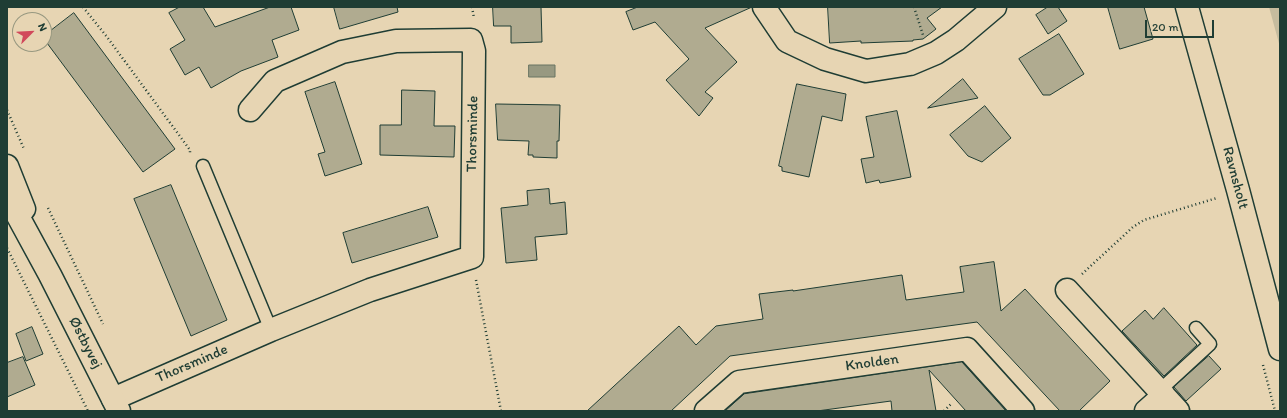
<!DOCTYPE html>
<html>
<head>
<meta charset="utf-8">
<style>
  body { margin:0 }
  #map { position:relative; width:1287px; height:418px; overflow:hidden; background:#e7d5b3; font-family:Itim,sans-serif }
  canvas { display:block }
  .frame { position:absolute; inset:0; border:8px solid #1f3d34; pointer-events:none }
  .north { position:absolute; left:12px; top:12px; width:40px; height:40px; box-sizing:border-box; background:#e7d5b3; border:1px solid #979880; border-radius:50%; rotate:66deg; font-size:11px; font-weight:700; line-height:16px; text-align:center; color:#1f3d34 }
  .north::after { content:''; display:block; margin:auto; width:14px; height:18px; background:#d1495b; clip-path:polygon(50% 0,100% 100%,50% 72%,0 100%) }
  .scale { position:absolute; left:1145px; top:20px; width:69px; height:18px; box-sizing:border-box; border:2px solid #1f3d34; border-top:0; padding-left:5px; font-size:12px; line-height:14px; white-space:nowrap; color:#1f3d34; -webkit-text-stroke:3px #e7d5b3; paint-order:stroke }
</style>
</head>
<body>
<div id="map">
<canvas width="1287" height="418"></canvas>
<div class="frame"></div>
<div class="north">N</div>
<div class="scale">20 m</div>
</div>
<script>
const ctx = document.querySelector('canvas').getContext('2d');
ctx.lineJoin = 'round';
function paint(path, color) { ctx.fillStyle = color; ctx.fill(path, 'evenodd'); }
function trace(path, color, width, dash) { ctx.strokeStyle = color; ctx.lineWidth = width; ctx.lineCap = dash ? 'butt' : 'round'; ctx.setLineDash(dash || []); ctx.stroke(path); }
function write(font, color, halo, rows, align = 'center') {
  ctx.font = font + ' Itim,sans-serif'; ctx.lineWidth = 3.5; ctx.setLineDash([]); ctx.textBaseline = 'middle'; ctx.strokeStyle = halo; ctx.fillStyle = color; for (const [text, x, y, turn = 0] of rows) {
    ctx.save(); ctx.translate(x, y); ctx.rotate((+turn || 0) * Math.PI / 180); ctx.textAlign = isNaN(turn) ? turn : align; if (halo) ctx.strokeText(text, 0, 0); ctx.fillText(text, 0, 0); ctx.restore();
  }
}
paint(new Path2D(`
  M1269,7h11v40z`), '#c6bc9e');
const water = new Path2D(`
  M529,65h26v12h-26z`);
paint(water, '#989981');
trace(water, '#687462', 1);
const building = new Path2D(`
  M180,7h23l12,20 55,-20h21l8,23 -27,10 6,17 -37,14 -30,17 -12,-21 -14,8 -15,-26 15,-9 -16,-27z
  M334,7h63l1,5 -58,17z
  M493,7h48l1,35 -31,1v-17h-17z
  M638,7h114l-47,21 32,34 -32,30 8,6 -14,18 -33,-36 23,-21 -34,-37 -22,8 -7,-18z
  M828,7h114l-15,11 9,11 -13,10 -10,1v1l-52,2v-2l-31,2z
  M1048,7h10l9,14 -19,13 -12,-19z
  M1108,7h36l9,32 -33,10z
  M74,13l101,136 -32,23 -99,-133v-3z
  M1059,34l25,40 -34,21h-7l-24,-36z
  M963,79l15,19 -50,10z
  M335,82l27,82 -37,12 -7,-22 7,-2 -20,-60z
  M797,84l49,10 -4,27 -20,-5 -13,61 -27,-6v-4l-3,-1z
  M402,90l33,1 -1,35h21l-1,31 -74,-2v-30h21z
  M496,104l64,1 -1,36h-2v17l-24,-1v-2h-5l1,-14 -31,-1z
  M985,106l26,32 -29,24 -14,-6 -18,-21z
  M897,111l14,66 -31,6 -1,-3 -13,3 -5,-24 13,-2 -8,-40z
  M171,185l56,135 -36,16 -57,-137z
  M549,189l1,15 15,-2 2,32 -32,3 2,23 -31,3 -5,-55 27,-3 -1,-14z
  M428,207l10,30 -86,26 -9,-30z
  M994,262l7,49 24,-22 85,92 -31,30h-19l-83,-89 -247,34 -59,55h-84l92,-85 17,19 20,-19 47,-7 -4,-25 34,-4v1l109,-16 4,25 58,-8 -4,-25z
  M1164,308l33,37 -33,31 -42,-45 23,-21 8,9z
  M32,327l11,27 -17,7 -10,-27z
  M1209,356l12,13 -35,32 -12,-14z
  M23,357l12,28 -28,12v-34z
  M962,362l44,49h-40l-37,-41 7,41h-44l-1,-10 -74,10h-92l19,-17z`);
paint(building, '#b0ab90');
trace(building, '#1f3d34', 1);
const lane = new Path2D(`
  M203,166l68,164
  M1159,391l51,-47 -14,-16`);
const street = new Path2D(`
  M764,7l23,34 38,18 41,12 44,-7 26,-11 20,-13 39,-33
  M1187,7l51,183 42,159
  M1067,290l111,121
  M113,399l158,-69 99,-40 102,-33 2,-206 -3,-11 -75,1 -54,11 -67,29 -25,29
  M706,411l33,-29 228,-33 56,62
  M1146,411l18,-16`);
const secondary = new Path2D(`
  M7,166l17,43
  M7,196l43,79 69,136`);
trace(lane, '#1f3d34', 15);
trace(street, '#1f3d34', 25);
trace(secondary, '#1f3d34', 25);
trace(new Path2D(`
  M83,7l24,30 83,113v3
  M472,7l2,11
  M914,7l9,28
  M7,110l17,39
  M48,208l55,116
  M7,248l81,163
  M1082,274l51,-47 11,-7 73,-22
  M476,280l25,131
  M1263,365l12,46
  M944,411l8,-8`), '#1f3d34', 2.5, [1, 3]);
trace(lane, '#e7d5b3', 12);
trace(street, '#e7d5b3', 22);
trace(secondary, '#e7d5b3', 22);
write('15px', '#1f3d34', '#e7d5b3', [
  ["Thorsminde",473,134,-89],
  ["Ravnsholt",1235,178,75],
  ["Østbyvej",85,343,63],
  ["Knolden",872,363,-8],
  ["Thorsminde",192,364,-23]
]);
</script>
</body>
</html>
